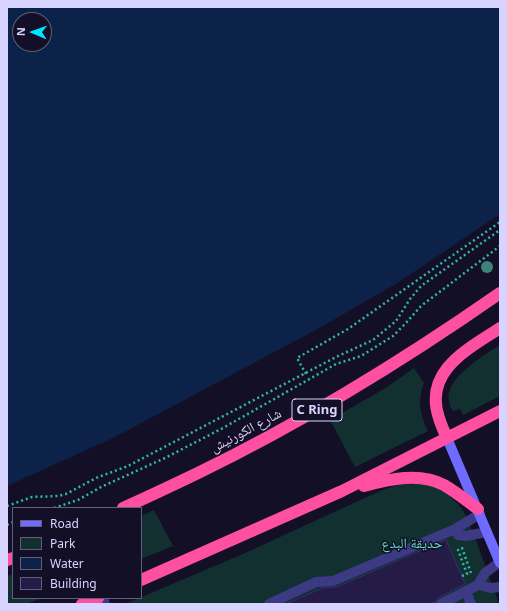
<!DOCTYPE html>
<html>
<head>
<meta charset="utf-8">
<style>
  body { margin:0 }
  #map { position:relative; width:507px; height:611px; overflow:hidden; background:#130f26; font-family:"Noto Sans",sans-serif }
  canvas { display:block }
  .frame { position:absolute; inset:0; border:8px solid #d9d4ff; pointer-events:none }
  .legend { position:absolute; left:12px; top:507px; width:130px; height:92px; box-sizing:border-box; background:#130f26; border:1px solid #625e7d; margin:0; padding:5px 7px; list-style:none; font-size:12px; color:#d9d4ff }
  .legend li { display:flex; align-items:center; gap:8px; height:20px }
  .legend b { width:20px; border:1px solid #625e7d }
  .north { position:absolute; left:12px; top:12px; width:40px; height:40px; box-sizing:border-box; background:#130f26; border:1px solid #625e7d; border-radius:50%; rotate:272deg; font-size:11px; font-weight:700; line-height:16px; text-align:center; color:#d9d4ff }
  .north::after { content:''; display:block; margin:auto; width:14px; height:18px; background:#00e5ff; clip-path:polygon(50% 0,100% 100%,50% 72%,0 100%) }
</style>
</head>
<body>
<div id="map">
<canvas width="507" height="611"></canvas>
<div class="frame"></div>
<ul class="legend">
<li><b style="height:5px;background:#6f6bff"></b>Road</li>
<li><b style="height:11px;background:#12302f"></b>Park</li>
<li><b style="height:11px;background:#0c2248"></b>Water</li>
<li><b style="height:11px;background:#241b47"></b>Building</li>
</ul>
<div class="north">N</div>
</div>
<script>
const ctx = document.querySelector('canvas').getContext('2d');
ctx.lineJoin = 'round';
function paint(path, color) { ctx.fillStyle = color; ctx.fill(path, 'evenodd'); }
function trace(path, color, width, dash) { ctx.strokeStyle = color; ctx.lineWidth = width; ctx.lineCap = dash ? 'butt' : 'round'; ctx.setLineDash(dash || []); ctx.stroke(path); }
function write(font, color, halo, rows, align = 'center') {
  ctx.font = font + ' "Noto Sans","Noto Naskh Arabic",sans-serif'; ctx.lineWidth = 3; ctx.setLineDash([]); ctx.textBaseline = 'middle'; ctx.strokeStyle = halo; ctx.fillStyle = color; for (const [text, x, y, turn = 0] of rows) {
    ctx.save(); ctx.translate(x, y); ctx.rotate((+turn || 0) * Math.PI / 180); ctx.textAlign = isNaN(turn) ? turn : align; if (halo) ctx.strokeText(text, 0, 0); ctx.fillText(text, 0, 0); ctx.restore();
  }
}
paint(new Path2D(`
  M500,345v51l-37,19 -3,-6 -7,2c-2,-3 -4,-6 -4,-9 -5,-24 34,-46 51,-57z
  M414,368l10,15c-7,17 -4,32 4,48l-73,36 -25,-47 57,-33z
  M407,483l19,1 18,7 14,13 6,8 9,20 25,69 -1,3h-372l118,-50 137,-63 17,-6z
  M154,510l19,36 -32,13v-43z
  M13,574v24h29l-16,6h-19v-28z`), '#12302f');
paint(new Path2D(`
  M7,7h493v207l-101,68 -85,49 -199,106 -108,49zM20,20h24v24h-24z`), '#0c2248');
const building = new Path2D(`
  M446,540l19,44 -27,14 -3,4 -5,2h-144l36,-16 14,-1z`);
paint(building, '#241b47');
trace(building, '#3b2d73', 1);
trace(new Path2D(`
  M306,374l-9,-16 51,-29 152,-107
  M7,506l25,-9 26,-1 8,-2 30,-16 32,-12 208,-109 37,-17 23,-19 14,-22 11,-13 79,-56
  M54,508l24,-8 23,-13 64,-29 58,-30 113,-64 25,-8 32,-20 12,-12 16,-18 79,-60
  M7,525l6,-3
  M462,576l5,-2 -9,-24 4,-2 9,25`), '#2fb8b0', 2.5, [2, 3]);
trace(new Path2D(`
  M455,529l3,6 8,1 21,-4
  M478,585l7,-12 15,-11
  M466,591l5,13
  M103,598l2,6
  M269,604l47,-22 17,-1 122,-52 25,-15
  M441,604l37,-19 13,3 9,-1`), '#3d3a85', 10);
trace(new Path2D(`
  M447,438l53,125`), '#6f6bff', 10);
trace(new Path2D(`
  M447,438c-3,-7 -6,-13 -8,-20 -16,-47 29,-69 61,-90
  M364,486c25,-7 56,-14 80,-1 12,7 23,16 34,24
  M123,508c25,-11 50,-23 75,-35 105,-51 206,-113 302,-180
  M7,560l6,-2
  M141,580l201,-89 158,-80
  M82,604l16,-6`), '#ff4fa3', 12);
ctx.fillStyle = '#3d827b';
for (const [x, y] of [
  [487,267]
]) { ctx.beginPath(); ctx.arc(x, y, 6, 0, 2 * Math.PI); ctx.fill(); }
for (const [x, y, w] of [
  [317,410,50]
]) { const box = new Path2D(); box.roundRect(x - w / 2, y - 11, w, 22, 3); ctx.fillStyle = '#130f26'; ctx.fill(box); trace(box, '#d9d4ff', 1); }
write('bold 13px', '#d9d4ff', null, [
  ["C Ring",317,410]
]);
write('14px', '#d9d4ff', '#130f26', [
  ["شارع الكورنيش",246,431,-28]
]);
write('14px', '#5fe0c0', '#130f26', [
  ["حديقة البدع",412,544]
]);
</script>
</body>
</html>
